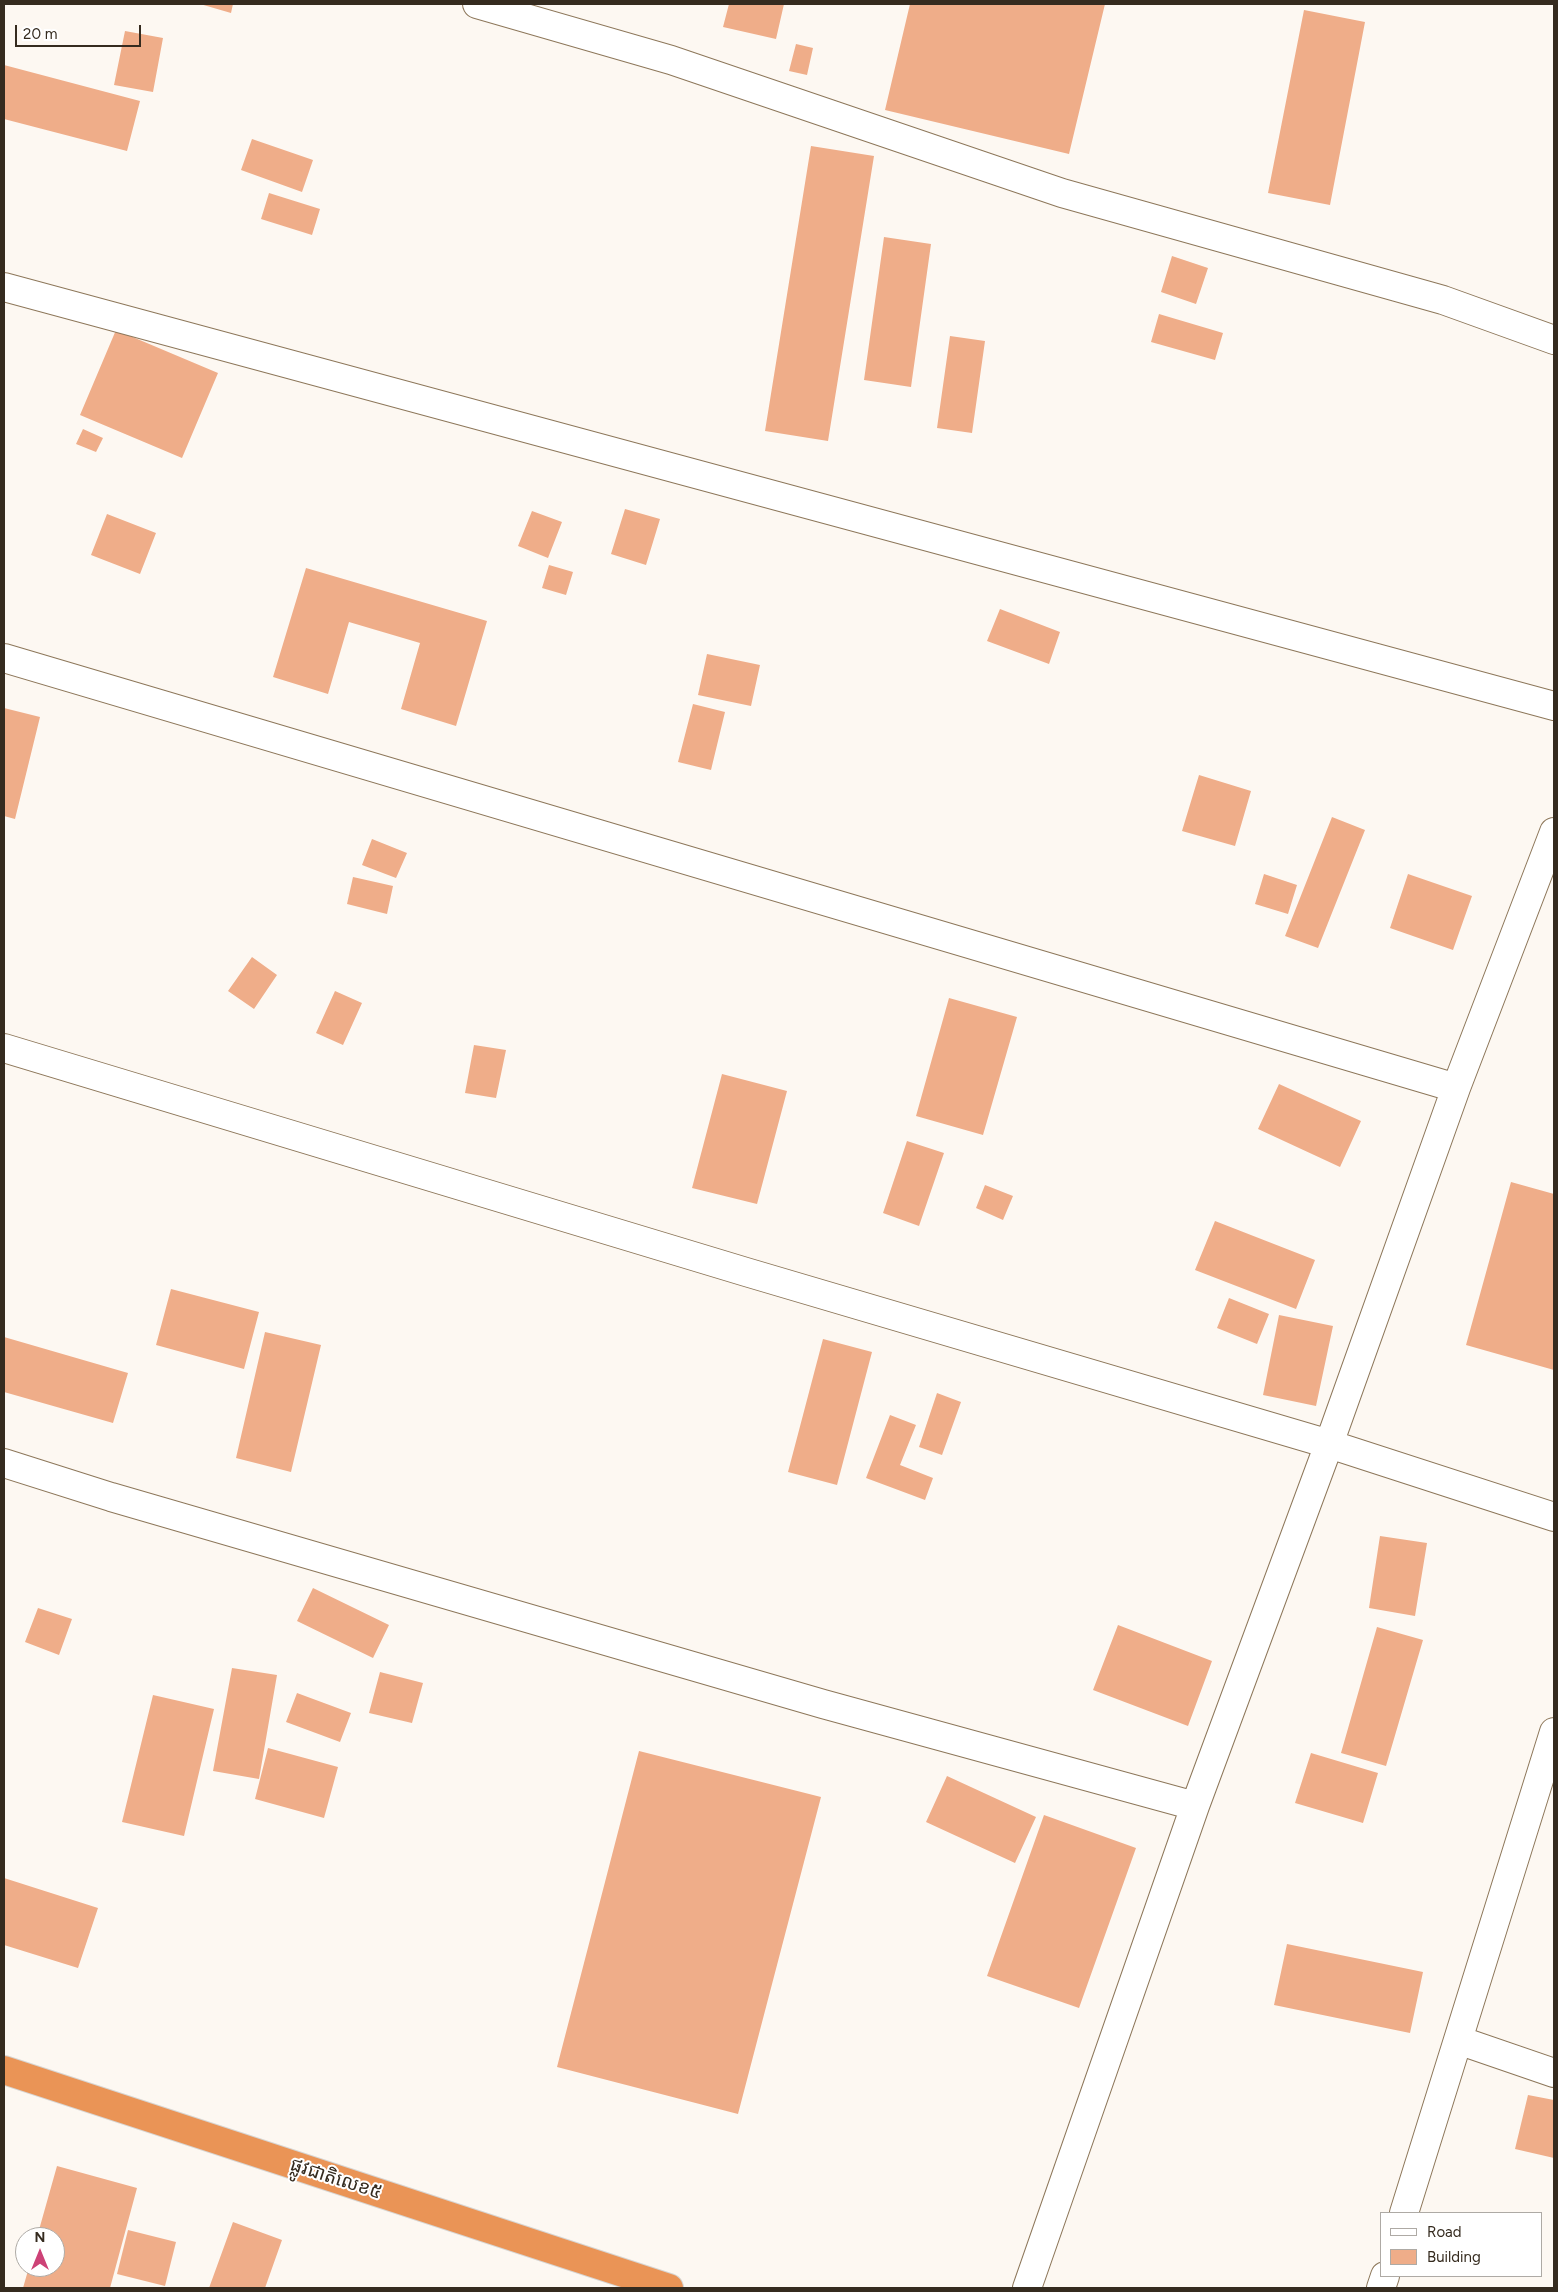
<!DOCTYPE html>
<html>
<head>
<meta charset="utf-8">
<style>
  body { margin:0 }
  #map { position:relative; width:1558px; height:2292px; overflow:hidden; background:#fdf8f2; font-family:Figtree,sans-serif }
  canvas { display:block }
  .frame { position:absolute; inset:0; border:5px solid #352b1f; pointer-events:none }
  .legend { position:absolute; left:1380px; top:2212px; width:162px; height:65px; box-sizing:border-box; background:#fff; border:1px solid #aeaaa5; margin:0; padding:6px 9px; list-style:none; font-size:15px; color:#352b1f }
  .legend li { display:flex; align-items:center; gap:10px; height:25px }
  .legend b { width:25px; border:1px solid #aeaaa5 }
  .north { position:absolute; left:15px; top:2227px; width:50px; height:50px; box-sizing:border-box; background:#fff; border:1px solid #aeaaa5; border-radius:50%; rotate:0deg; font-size:14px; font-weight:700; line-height:20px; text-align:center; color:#352b1f }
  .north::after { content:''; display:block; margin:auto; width:18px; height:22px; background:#cd4277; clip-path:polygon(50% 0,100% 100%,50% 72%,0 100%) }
  .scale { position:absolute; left:15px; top:25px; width:126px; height:22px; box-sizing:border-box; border:2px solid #352b1f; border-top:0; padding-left:6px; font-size:15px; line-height:18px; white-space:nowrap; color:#352b1f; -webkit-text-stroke:4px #fff; paint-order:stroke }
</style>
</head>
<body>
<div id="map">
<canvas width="1558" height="2292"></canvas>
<div class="frame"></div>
<ul class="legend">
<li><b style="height:6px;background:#fff"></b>Road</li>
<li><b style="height:14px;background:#efad89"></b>Building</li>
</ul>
<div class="north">N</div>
<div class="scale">20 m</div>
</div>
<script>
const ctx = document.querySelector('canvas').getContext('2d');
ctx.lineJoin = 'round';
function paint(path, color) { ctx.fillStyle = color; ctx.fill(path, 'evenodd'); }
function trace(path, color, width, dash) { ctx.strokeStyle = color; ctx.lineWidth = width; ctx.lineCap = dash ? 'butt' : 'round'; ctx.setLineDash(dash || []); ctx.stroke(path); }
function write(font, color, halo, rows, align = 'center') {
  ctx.font = font + ' Figtree,"Noto Sans Khmer",sans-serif'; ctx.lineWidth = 4; ctx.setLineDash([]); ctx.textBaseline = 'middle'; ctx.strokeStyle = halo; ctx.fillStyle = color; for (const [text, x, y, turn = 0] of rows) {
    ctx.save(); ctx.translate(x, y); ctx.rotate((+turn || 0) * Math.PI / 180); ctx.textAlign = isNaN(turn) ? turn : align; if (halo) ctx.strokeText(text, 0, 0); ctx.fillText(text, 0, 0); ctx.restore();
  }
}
paint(new Path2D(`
  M200,4h33l-2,9z
  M729,4h55l-8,35 -53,-12z
  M910,4h195l-36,150 -184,-44z
  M1304,10l61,12 -35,183 -62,-12z
  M125,31l38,7 -10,54 -39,-7z
  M796,44l17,4 -6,27 -18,-4z
  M4,65l136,36 -13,50 -123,-32z
  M252,139l61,21 -11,32 -61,-22z
  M811,146l63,10 -46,285 -63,-10z
  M269,193l51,16 -8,26 -51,-16z
  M884,237l47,7 -20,143 -47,-7z
  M1172,256l36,12 -12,36 -35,-12z
  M1159,314l64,19 -8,27 -64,-18z
  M116,330l102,43 -36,85 -102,-43z
  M950,336l35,5 -13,92 -35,-5z
  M83,429l20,9 -7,14 -20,-8z
  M625,509l35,10 -14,46 -35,-11z
  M532,511l30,11 -14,36 -30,-12z
  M107,514l49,19 -16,41 -49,-19z
  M549,565l24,7 -7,23 -24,-7z
  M306,568l181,53 -31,105 -55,-17 19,-66 -71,-21 -21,72 -55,-17z
  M1000,609l60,23 -11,32 -62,-23z
  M707,654l53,11 -9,41 -53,-11z
  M693,704l32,8 -14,58 -33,-8z
  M4,708l36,9 -25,102 -11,-3z
  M1199,775l52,16 -16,55 -53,-15z
  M1332,817l33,13 -47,118 -33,-12z
  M372,839l35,14 -11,25 -34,-13z
  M1264,874l33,11 -9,29 -33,-10z
  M1408,874l64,22 -19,54 -63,-22z
  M353,877l40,9 -6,28 -40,-10z
  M252,957l25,18 -23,34 -26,-18z
  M335,991l27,12 -19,42 -27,-12z
  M949,998l68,19 -34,118 -67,-19z
  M474,1045l32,5 -10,48 -31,-5z
  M722,1074l65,17 -30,113 -65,-16z
  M1279,1084l82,37 -21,46 -82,-38z
  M907,1141l37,12 -25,73 -36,-13z
  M1511,1182l43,12v176l-88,-25z
  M985,1185l28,11 -10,24 -27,-12z
  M1215,1221l100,39 -19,49 -101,-39z
  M171,1289l88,23 -15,57 -88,-24z
  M1229,1298l40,16 -12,30 -40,-16z
  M1279,1315l54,11 -17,80 -53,-11z
  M265,1332l56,13 -30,127 -55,-14z
  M4,1337l124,36 -15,50 -109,-31z
  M823,1339l49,13 -35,133 -49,-13z
  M937,1393l24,9 -19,53 -23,-8z
  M890,1415l26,10 -16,40 33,13 -8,22 -59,-22z
  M1380,1536l47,7 -12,73 -46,-8z
  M313,1588l76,37 -16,33 -76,-37z
  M38,1608l34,11 -13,36 -34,-13z
  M1118,1625l94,36 -24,65 -95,-36z
  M1377,1627l46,13 -37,126 -45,-13z
  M232,1668l45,7 -18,104 -46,-8z
  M380,1672l43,11 -11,40 -43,-10z
  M297,1693l54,20 -11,29 -54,-20z
  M153,1695l61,14 -30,127 -62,-14z
  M268,1748l70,19 -14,51 -69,-19z
  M639,1751l182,46 -83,317 -181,-47z
  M1311,1753l67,20 -15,50 -68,-20z
  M947,1776l89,41 -21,46 -89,-41z
  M1044,1815l92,33 -57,160 -92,-32z
  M4,1878l94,30 -20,60 -74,-23z
  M1287,1944l136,28 -13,61 -136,-28z
  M1528,2095l26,5v58l-39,-9z
  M57,2166l80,22 -27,100h-87l6,-21h26v-30h-18z
  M233,2222l49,18 -17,48h-56z
  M128,2230l48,12 -11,44 -48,-12z`), '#efad89');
const minor = new Path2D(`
  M477,4l194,56 391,133 381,107 111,40
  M4,287l1550,419
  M4,658l1452,430
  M4,1048l742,224 583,172 225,73
  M4,1463l107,34 712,207 372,102
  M1458,2040l96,33
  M1404,2213l150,-481
  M1027,2288l168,-482 134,-362 127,-356 98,-256
  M1381,2288l4,-12`);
const highway = new Path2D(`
  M4,2070l665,218`);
trace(minor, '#8d775a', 30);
trace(highway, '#d7d5d2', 30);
trace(minor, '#fff', 28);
trace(highway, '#ea9456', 28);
write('19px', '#352b1f', '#fff', [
  ["ផ្លូវជាតិលេខ៥",336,2179,18]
]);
</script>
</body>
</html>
